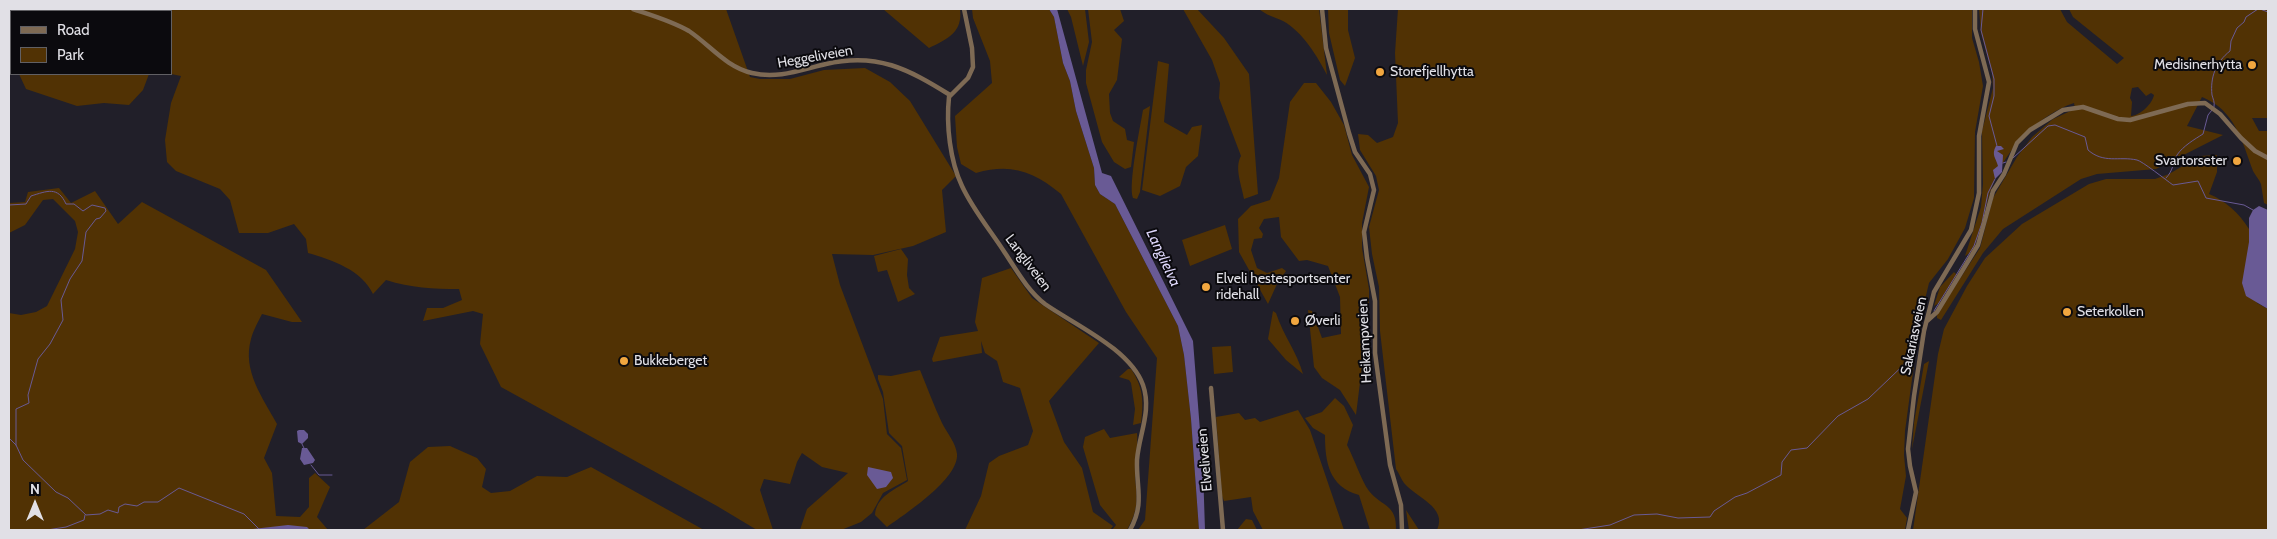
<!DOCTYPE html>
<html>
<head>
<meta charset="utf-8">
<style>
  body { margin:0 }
  #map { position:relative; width:2277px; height:539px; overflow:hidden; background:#211f29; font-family:Cabin,sans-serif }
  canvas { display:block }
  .frame { position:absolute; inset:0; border:10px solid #e1e0e6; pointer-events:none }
  .legend { position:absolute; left:10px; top:10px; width:162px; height:65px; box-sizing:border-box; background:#0b0a0e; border:1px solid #616064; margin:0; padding:6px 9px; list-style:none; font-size:15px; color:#e1e0e6 }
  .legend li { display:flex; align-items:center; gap:10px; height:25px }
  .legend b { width:25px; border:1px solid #616064 }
  .north { position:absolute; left:10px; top:479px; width:50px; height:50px; -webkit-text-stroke:4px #0b0a0e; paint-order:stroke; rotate:0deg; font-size:14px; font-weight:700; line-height:20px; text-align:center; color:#e1e0e6 }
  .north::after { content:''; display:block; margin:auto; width:18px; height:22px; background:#e1e0e6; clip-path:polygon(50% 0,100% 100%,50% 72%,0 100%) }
</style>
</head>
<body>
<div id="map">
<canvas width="2277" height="539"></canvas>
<div class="frame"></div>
<ul class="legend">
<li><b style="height:6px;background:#7e6a54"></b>Road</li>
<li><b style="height:14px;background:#513204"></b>Park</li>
</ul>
<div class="north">N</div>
</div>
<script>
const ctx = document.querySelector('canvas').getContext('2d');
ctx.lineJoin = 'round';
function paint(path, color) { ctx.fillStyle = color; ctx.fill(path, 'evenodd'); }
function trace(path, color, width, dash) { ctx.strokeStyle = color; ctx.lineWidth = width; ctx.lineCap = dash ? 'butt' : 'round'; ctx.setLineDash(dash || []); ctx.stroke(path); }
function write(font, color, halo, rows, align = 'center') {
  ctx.font = font + ' Cabin,sans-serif'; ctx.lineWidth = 4; ctx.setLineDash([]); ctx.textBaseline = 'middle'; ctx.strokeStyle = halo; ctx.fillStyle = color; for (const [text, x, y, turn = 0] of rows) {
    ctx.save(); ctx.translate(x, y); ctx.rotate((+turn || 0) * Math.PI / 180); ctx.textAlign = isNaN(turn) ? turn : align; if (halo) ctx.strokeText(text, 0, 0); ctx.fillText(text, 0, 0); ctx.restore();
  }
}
paint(new Path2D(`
  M9,9h717l24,68 10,2h30l34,-9 41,-2 25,14 20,19 46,75 -14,14 4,42 -33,14 -40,9 -41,-1 8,31 43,114 4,35 14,14 6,32 -24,13 -11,20 -11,9 -20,8h-41l7,-21 41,-36 -26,-6 -20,-14 -5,9 -7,22 -26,-5 -4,11 13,40h-16l-40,-24 -216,-119 -21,-43 3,-30 -10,-3 -50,10 4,-13h16l19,-8 -3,-11c-26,0 -48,-1 -73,-9l-13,14c-11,-24 -41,-34 -65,-41l-2,-14 -12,-15 -26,9h-29l-9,-33 -10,-11 -44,-18 -9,-9 -2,-22 6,-37 10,-27 -10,-2v-63h-160v44l-2,-2z
  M883,9h77c3,23 -12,30 -31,39z
  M972,9h77l5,8 9,46 7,18 6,30 18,57 1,17 5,9 15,10 63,122 6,29 7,64 8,111h-61l7,-10 12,-162 -31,-46 -65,-118c-28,-23 -50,-31 -85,-21l-15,-9 -4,-17 -2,-31 37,-33 -2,-22 -17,-43z
  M1067,9h18l4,33 -6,24 -12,-49z
  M1088,9h32l4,12 -10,9 8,9 -5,41 -8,14 1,19 3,8 12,8 2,11 7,2 -3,25 -6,2 -11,-7 -12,-20 -16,-59v-13l6,-28z
  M1183,9h14l27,29 25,36 9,120 -14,5c-2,-13 -10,-31 -3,-43l-22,-58 1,-15 -8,-23z
  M1259,9h60l8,66c-9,-18 -25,-44 -44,-54 -9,-4 -17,-6 -24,-12z
  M1328,9h20v21l7,28 -10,28 -5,-6 -11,-47z
  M1398,9h574v29l7,24 4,24 -8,46 -1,66 -9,30 -17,31 -19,24 -9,37 -15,111 -1,24 2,21 -6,33 7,9 -2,12h-468c11,-23 -22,-33 -33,-47 -3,-4 -5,-10 -8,-14l-16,-138 -1,-44 -7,-33 -3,-27 10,-37 -3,-14 -16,-26 -2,-16 10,1 9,8 16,-6 5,-14 -3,-70z
  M1979,9h81l7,13 50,42 7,-6 -51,-41 -4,-8h199v109h-16l7,13h9v74l-4,-2c-1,-6 -2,-13 -3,-19 -2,-5 -6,-9 -8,-13 -11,-30 -18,-61 -51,-74l-15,29 36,9 -67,34 -59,5 -16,5 -78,50 -20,24 -42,67 -4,-2v-4l43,-66 13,-50 24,-41 15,-20 21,-18 22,-10 -1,-6c-34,11 -67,45 -80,78 -9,23 -12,47 -21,70l-8,5 16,-49 2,-23 -1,-53 11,-43 -1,-15 -11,-40zM2138,87l8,9 5,-3 3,2c-2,9 -13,20 -23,21l1,-14 -2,-4 2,-10z
  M1158,61l11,3 -5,58 23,13 5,-8 10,-2 -4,31 -12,11 -6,19 -20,10 -18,-6z
  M19,74h130l-6,16 -14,15 -25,-2 -27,3 -51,-17z
  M1304,83h12l15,19 13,23 8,30 17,32 -7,36v25l7,41v20l-13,106 -16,-25 -18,-12 -8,-11 -6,-57 4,1 10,27 19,-4 -1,-37 -12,-31 -21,-6 -8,1 -18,-24 -2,-20 -15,2 -5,9 4,6 -1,4 -8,1 -3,11 6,18 10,5 15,-5 4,3 -9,13 -9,20 -29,-52 -1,-33 13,-13 19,-6 9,-22 11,-76z
  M1150,106l-10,86 -3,7 -4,-1c-5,-13 7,-70 10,-88z
  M2217,155v17l-8,22c17,7 30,19 40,35l8,74 11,6v221h-355l25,-176 6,-25 23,-43 18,-28 37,-34 67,-40 17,-5h49l14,-5 31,-18z
  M59,188l12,15 24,-12 23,33 24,-22 124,68 36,52h-10l-30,-8c-4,8 -9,17 -11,25 -9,32 12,59 26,85l-13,34 8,15 4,43 24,1 9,-10v-29l6,-5 15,14 -13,30 11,13h-319v-217l12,2 15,-3 11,-6 28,-57 3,-17 -3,-11 -22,-22 -10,1 -18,25 -16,8v-30l16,-1 3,-10z
  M1225,225l7,24 -42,17 -8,-26z
  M901,249l7,10 -1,16 2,13 6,6 -17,8 -11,-32 -9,2 -4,-16z
  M1011,268l21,30 67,45 -50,58 15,41 18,26 11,44 20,14 -3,4h-145l16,-34 8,-33 10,-7 29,-11 5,-14 -13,-43 -17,-6 -6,-21 -12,-8 -4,-12 1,12 -49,9 -1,-3 8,-22 38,-6 -3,-9 7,-44z
  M1954,272l3,3 -18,28 -5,3 6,-19z
  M1273,311l3,2c7,22 21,39 27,61l-17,-14 -18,-21z
  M1231,346l2,26 -19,2 -2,-27z
  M1929,361l-17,88 2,-26 10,-59z
  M1128,369h3c12,18 13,32 10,54l-8,2 2,-16 -4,-26 -2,-3 -10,-3z
  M920,370c7,17 14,36 22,53 5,10 14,20 15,31 2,25 -52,60 -70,73l-12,-12c1,-18 19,-25 33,-34l-6,-35 -13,-13 -6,-41 -5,-13v-4l13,1z
  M1335,398l9,8 9,19 -6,20c7,13 14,35 22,46 13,16 28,13 27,39h-26l-11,-35c-30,-8 -34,-33 -34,-60l-12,-7 -8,-10 17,-6z
  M1298,410l12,20 34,100h-81l-10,-19 -2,-14 -27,4 -2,-5 -6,-79 23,-4 6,7 10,-2 5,4z
  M1104,429l6,9 27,-5c1,11 -1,20 -2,31 -1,29 8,37 -8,66h-15l4,-5 -16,-20 -17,-58 2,-10z
  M450,446l27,12 9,11 -4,18 9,6 19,-2 27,-15 30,1 24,-10 113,63h-341l36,-28 11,-40 18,-15z
  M1406,510l13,20h-10z
  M1246,519l6,1 5,10h-20z`), '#513204');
paint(new Path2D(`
  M1049,9h8l45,164 9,3 82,165 10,128 2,61h-6l-8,-111 -7,-64 -6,-29 -63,-122 -15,-10 -5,-9 -1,-17 -18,-57 -6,-30 -7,-18 -9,-46z
  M1996,146h5l3,3 -7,2 6,4 -1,17 -7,7 -2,-9 5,-4c-2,-8 -7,-11 -2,-20z
  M2259,206l9,4v99l-22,-13 -4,-13 7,-41v-24l4,-8z
  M299,430h5l4,4v4l-6,6 -4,-2 -1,-11z
  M302,448h5l8,12 -2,3 -9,2 -4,-6z
  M868,467l23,5 2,6 -7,9 -9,2 -10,-14z
  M288,525l19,2 3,3h-66z`), '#695a95');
trace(new Path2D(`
  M1983,9l-2,21 13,49v17l-5,20 8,30
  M2260,9l8,3
  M2214,107c1,-5 -1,-8 -2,-12 -2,-18 4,-33 18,-44l1,-10 6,-13 7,-6 2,-5 12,-8
  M2013,158l35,-32 7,-1 30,12 3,13c16,14 31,6 49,10 5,1 29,20 36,25l25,-4 8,17 38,7 9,5
  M2003,163l3,-1
  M2166,178c7,-7 7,-15 11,-23 6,-9 18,-16 26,-21l5,-19 4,-5
  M9,205l17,-1 5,-8c16,-5 27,-10 35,8h8l9,7 9,-6 13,3 1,3 -6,7 -4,1 -10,13 -4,29 -12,18 -9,21 2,20 -13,24 -12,15 -10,36 1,8 -13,6v36
  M1934,311l40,-65 8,-23 6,-30 7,-14
  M9,438l7,7 7,15 33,32 12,6 18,17 14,-1 8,-4 10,3 1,-6 6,-3 12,2 7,-4h14l21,-14 65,26 16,16
  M302,444l2,4
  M311,465l8,10h13
  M47,530l19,-3 18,-7 1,-5
  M1578,530l32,-5 24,-10 23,-1 21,4 32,-1 4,-6 21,-14 12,-4 34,-18 1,-13 9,-12 16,-2 31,-32 30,-17 45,-43 4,-19`), '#695a95', 1);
trace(new Path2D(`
  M633,9c18,6 39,12 56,22 21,14 37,36 63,42 26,6 48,-3 74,-9 51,-12 82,5 124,31
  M964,9l8,39 1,19 -5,11 -19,19c-3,28 1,64 13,89 11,24 29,45 43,67 12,18 23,38 40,51 30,21 85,45 98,81 9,26 -4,49 -6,75 -1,28 8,43 -7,70
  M1322,9l4,39 23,85 6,19 15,22 4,16 -10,42 3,26 8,43v52l15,112 11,40 1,25
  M1927,321l10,-9 41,-67 15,-54 11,-17 13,-31 13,-13 33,-20 20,-3 35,12 12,1 58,-16 17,-1 15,11 21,24 14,13 13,7
  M1211,388l12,142
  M1908,530l8,-38 -6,-26 -2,-17 6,-53 10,-65 10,-39 37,-62 8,-37v-57l10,-54 -14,-53v-20`), '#7e6a54', 4.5);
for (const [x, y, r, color] of [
  [2252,65,5,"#f1a63f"],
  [1380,72,5,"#f1a63f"],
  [2237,161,5,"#f1a63f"],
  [1206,287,5,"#f1a63f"],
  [2067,312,5,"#f1a63f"],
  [1295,321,5,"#f1a63f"],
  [624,361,5,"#f1a63f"]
]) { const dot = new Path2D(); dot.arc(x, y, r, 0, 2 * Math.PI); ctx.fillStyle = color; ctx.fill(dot); trace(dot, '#0b0a0e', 2); }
write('14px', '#e1e0e6', '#0b0a0e', [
  ["Heggeliveien",815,57,-10],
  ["Langliveien",1028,263,53],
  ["Sakariasveien",1914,336,-78],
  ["Heikampveien",1365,341,-93],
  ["Elveliveien",1205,460,-95]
]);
write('14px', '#e1e0e6', '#0b0a0e', [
  ["Medisinerhytta",2242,65,"right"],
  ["Storefjellhytta",1390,72],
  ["Svartorseter",2227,161,"right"],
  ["Elveli hestesportsenter",1216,279],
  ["ridehall",1216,295],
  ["Seterkollen",2077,312],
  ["Øverli",1305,321],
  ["Bukkeberget",634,361]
], 'left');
write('italic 15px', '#dfd8fc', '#0b0a0e', [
  ["Langlielva",1163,258,65]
]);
</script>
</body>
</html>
